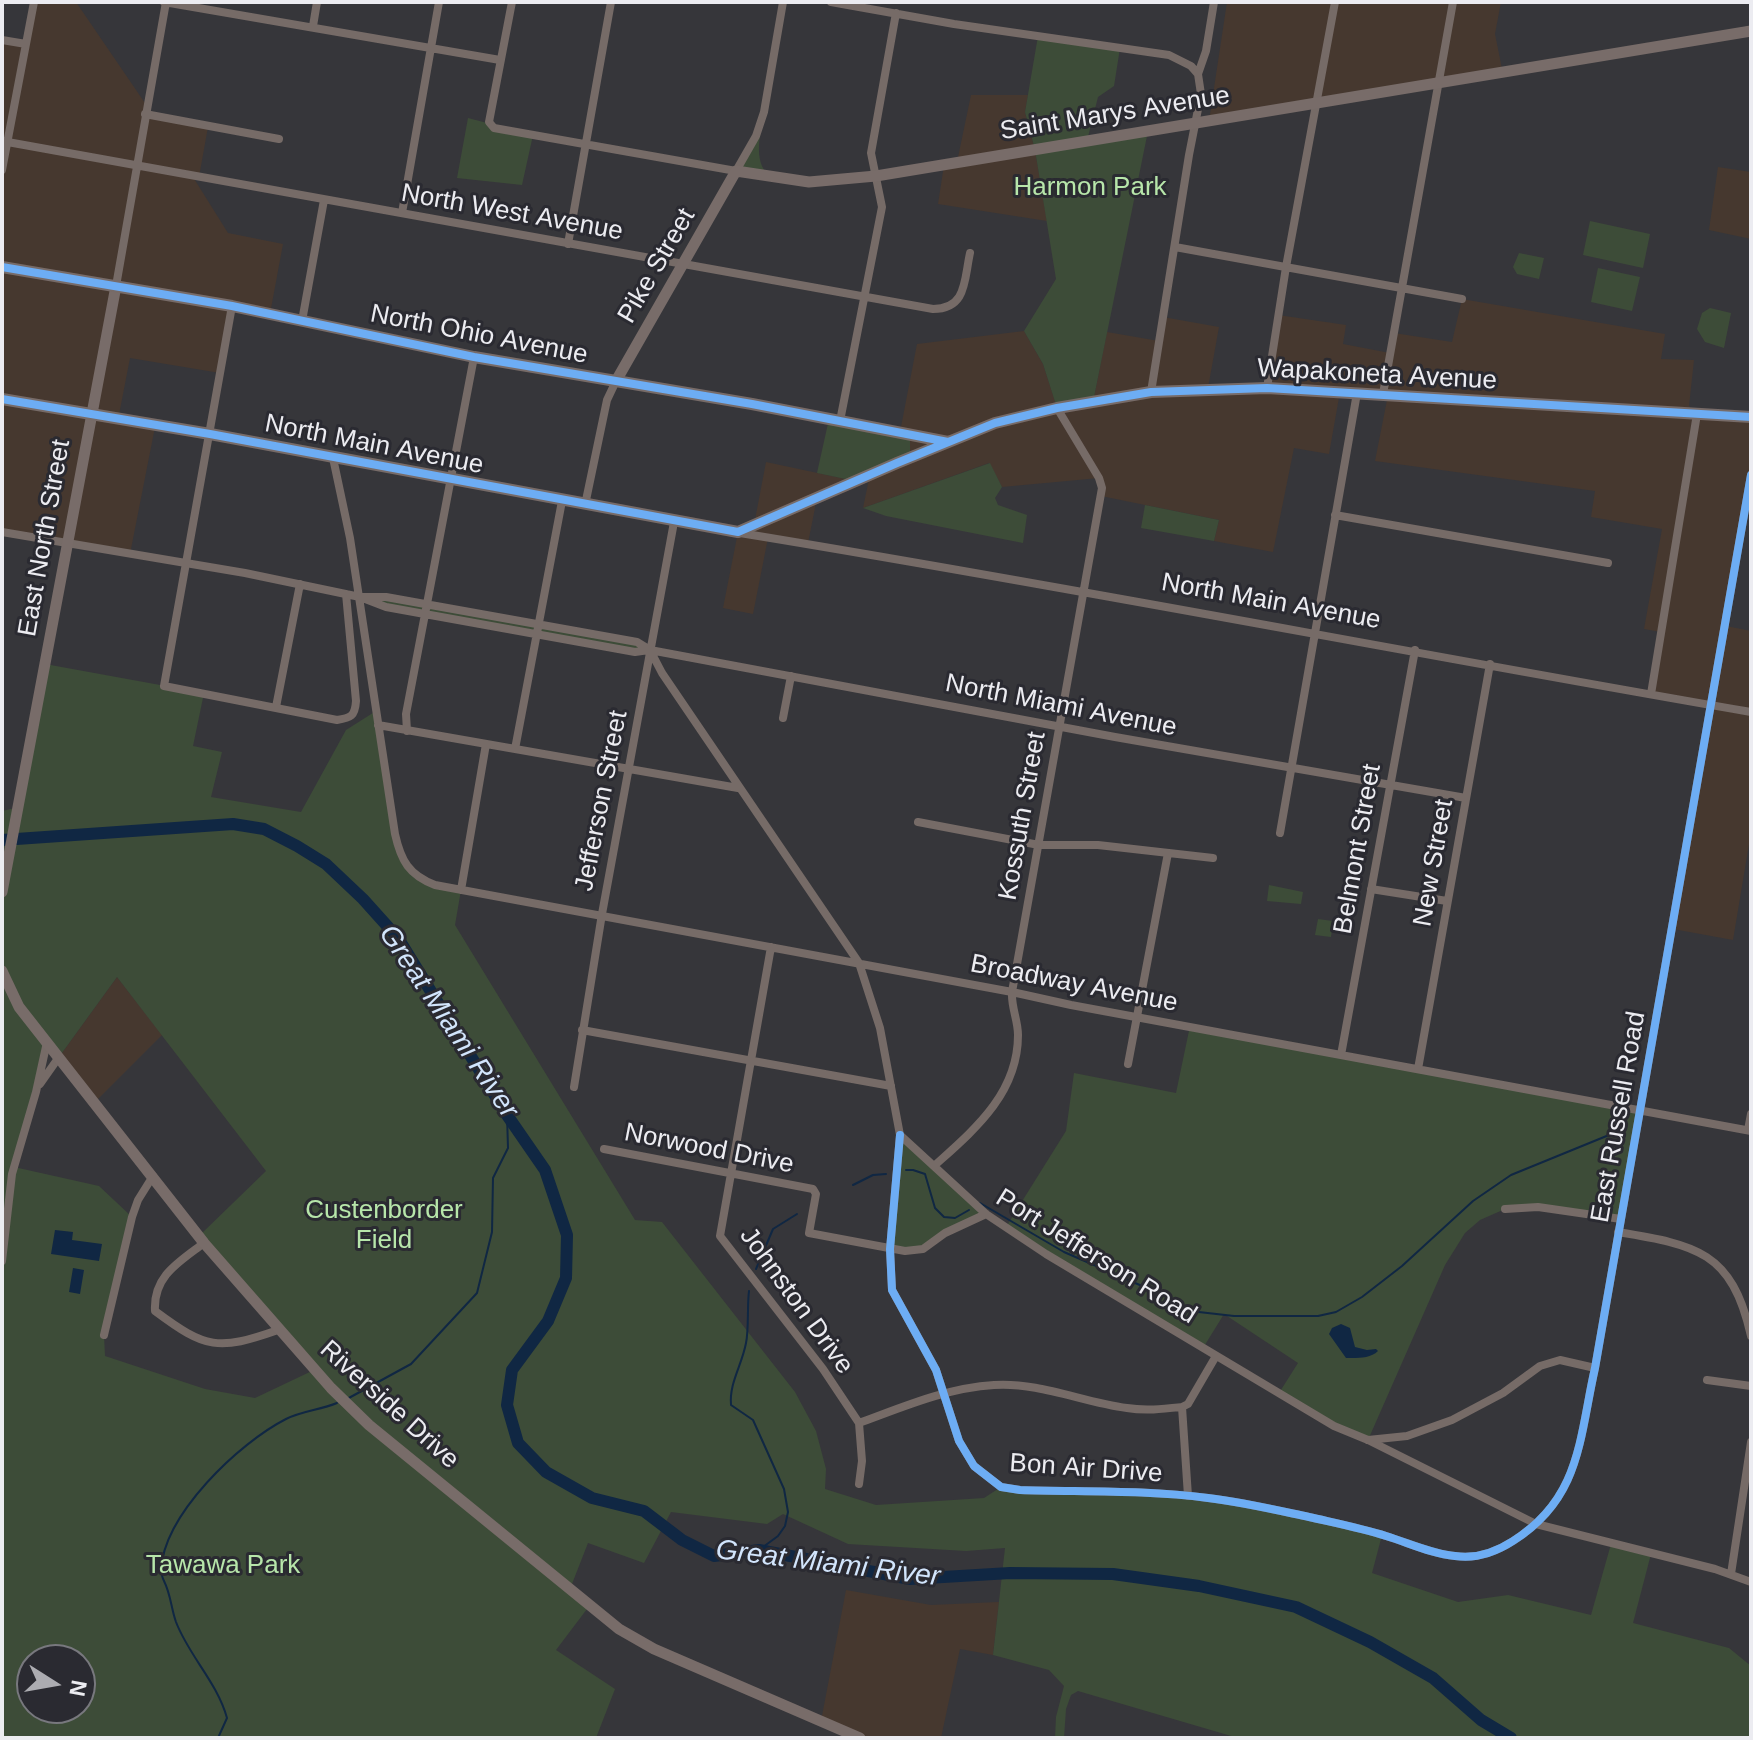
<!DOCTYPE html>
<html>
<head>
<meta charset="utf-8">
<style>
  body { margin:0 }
  #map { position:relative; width:1753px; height:1740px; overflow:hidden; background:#36363a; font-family:Arial,sans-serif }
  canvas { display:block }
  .frame { position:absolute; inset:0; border:4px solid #ececf1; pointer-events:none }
  .north { position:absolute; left:16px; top:1644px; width:80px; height:80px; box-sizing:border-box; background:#2a2a31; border:2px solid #78787e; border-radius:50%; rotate:101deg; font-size:22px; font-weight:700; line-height:32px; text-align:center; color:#ececf1 }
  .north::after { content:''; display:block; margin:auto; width:28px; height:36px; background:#acacb1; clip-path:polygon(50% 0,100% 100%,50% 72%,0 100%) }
</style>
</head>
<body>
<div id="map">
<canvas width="1753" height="1740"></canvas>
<div class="frame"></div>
<div class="north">N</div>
</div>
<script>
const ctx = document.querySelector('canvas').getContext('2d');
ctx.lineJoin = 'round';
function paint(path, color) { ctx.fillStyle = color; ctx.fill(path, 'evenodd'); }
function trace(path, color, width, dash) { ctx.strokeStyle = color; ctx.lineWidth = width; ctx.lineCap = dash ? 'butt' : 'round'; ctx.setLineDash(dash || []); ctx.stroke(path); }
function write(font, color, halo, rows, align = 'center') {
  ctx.font = font + ' Arial,sans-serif'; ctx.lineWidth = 6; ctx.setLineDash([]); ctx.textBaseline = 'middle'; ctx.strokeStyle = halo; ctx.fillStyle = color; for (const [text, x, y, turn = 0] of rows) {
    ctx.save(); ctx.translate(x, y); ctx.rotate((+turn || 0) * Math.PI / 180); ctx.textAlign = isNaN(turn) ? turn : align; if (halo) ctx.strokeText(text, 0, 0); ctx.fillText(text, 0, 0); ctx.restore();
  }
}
paint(new Path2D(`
  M34,2h42l71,104 -1,8 62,13 -9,50h-6l35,56 55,11 -13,70 -38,-7 -12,66 -90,-15 -12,62 37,7 -25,127 -127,-21 -1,6v-499l24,4z
  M1227,2h274l-6,32 8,40 -294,47z
  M971,95h57l-3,17 10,38 12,71 -109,-17 6,-39 13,-3z
  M1718,167l33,5v67l-42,-9z
  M1462,299l203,35 -4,25 33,1 -5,46 8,8 54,3v93l-6,-1 -19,117 25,5v201l-18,108 -60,-11 39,-223 -61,-12 10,-62 -17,-3 18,-100 -71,-12 4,-26 -220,-30 13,-66 -48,-3 -11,62 -35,-6 -21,104 -59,-11 5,-21 -118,-24 -2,-18 -97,9 -13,-24 -126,45 7,-34 30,-42 17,-88 107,-13 19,33 14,43 36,-5 14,-70 52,9 4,-24 56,10 -11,61h59l11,-73 68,10 -3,19 47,9 4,-20 58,9z
  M766,462l89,19 -38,17 -9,45 -40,-5 -15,76 -30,-6 15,-76 16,-7z
  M117,977l45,58 -68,68 -35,-46z
  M846,1590l85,15 68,-3 -6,53 -33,-6 -19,89h-81l-39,-17z`), '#46382f');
paint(new Path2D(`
  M1038,36l82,12 -6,38 -16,11 -11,44 61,-10 -55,271 -36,6 -14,-44 -19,-33 32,-52 -21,-129 -10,-38z
  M764,112c-3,21 -12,48 5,64l-33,-5z
  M468,118l65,17 -11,50 -65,-7z
  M1590,221l60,13 -7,34 -60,-13z
  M1519,253l25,5 -5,21 -22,-5 -4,-7z
  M1598,268l42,9 -8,34 -41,-9z
  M1710,308l21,5 -7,35 -19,-6 -8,-13 5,-16z
  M829,419l81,21v12l-55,29 -38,-8z
  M990,463l12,24 -7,11 3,7 29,10 -4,28 -137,-27 -23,-8z
  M1145,505l74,15 -5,21 -73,-13z
  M360,597h26l251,45 13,8 -15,2 -209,-37z
  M45,664l159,29 -11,53 29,6 -11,45 90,15 45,-82 30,-19 24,146 21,22 40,11 -6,35 180,295 27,2 133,170 21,39 10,38 -1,20 51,16 108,-7 17,-11 208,11 173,37 -10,38 86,29 50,-7 83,20 20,-71 40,10 -18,69 96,25 22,18v72h-513l-160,-47 -7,4 -5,14 -2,29h-9l1,-21 8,-31 -15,-16 -56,-15 12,-107 -39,3 -118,-7 -65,-30 -16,10 -96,-12 -27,51 -56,-20 -18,46 20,16 -34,45 59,39 -19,49h-594v-927l18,-4zM117,977l149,194 -67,65 115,134 -59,28 -50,-9 -100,-33 -1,-21 28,-118 -33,-31 -85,-19 33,-125 12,15zM32,1660h48v48h-48z
  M1269,885l34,7 -2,12 -34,-3z
  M1318,919l15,2 -2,16 -16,-2z
  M1190,1026l451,85 -20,108 -83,-12 -33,2 -25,11 -15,13 -20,32 -77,175 -89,-47 19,-30 -74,-49 -21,34 -197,-121 60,-96 8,-58 102,20z
  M900,1135l86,79 -63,35h-33z`), '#3d4c38');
paint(new Path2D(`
  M55,1230l18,2 -1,8 30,4 -3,17 -48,-7z
  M73,1268l11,2 -4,24 -11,-2z
  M1341,1324l9,4 5,19 12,3 9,-1 2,2c-8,8 -22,7 -32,7l-17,-24 3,-6z`), '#102743');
trace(new Path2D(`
  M906,1170h7l12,4 10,34 9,9 11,1 14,-8
  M853,1185l20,-10 13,-1
  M980,1203l84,49 101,44 25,15 44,5h84l18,-4 26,-15 40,-31 71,-65 38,-26 98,-40 14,-2
  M756,1269l17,-40 24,-15
  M749,1291c-2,16 0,38 -3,52 -4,22 -17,40 -15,62l22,15 31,69 4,23 -3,14 -7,10 -19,14
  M347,1399l64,-35 66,-71 15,-61 1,-54 15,-30 -1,-33
  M218,1738l9,-20c-10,-36 -38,-62 -51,-96 -5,-14 -5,-27 -12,-41 -2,-5 -3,-6 -3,-11 3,-56 78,-127 125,-151 16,-8 34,-9 51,-16`), '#102743', 2);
trace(new Path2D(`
  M2,840l231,-16 31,5 33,17 29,18 37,35 35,39 109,177 38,55 22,65 -1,43 -18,43 -36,49 -5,35 11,38 28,29 46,26 52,13 38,29 32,16 45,-6 151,29 100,-6 103,1 86,12 97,21 74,35 63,36 48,42 30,18`), '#102743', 12);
trace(new Path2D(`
  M164,2l336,58
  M512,2l-23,120 5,6 242,43 20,-35 8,-24 19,-110
  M831,2l123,22 215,31 22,11 7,8 3,20 -12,61 -38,237
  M313,26l4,-24
  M2,40l24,4
  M1198,74l8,-23 8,-49
  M145,114l134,25
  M2,141l931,168c34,0 31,-29 37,-56
  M2,170l32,-168
  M402,213l37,-211
  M568,244l43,-242
  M1175,247l287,52
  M116,286l50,-284
  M232,306l-68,380 173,34c14,-2 18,-4 19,-19l-10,-107
  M302,321l22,-121
  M1267,388l19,-121 49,-265
  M1383,394l70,-392
  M840,421l42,-214 -11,-54 25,-140
  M333,458l17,80 45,296c6,27 14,41 40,51l577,107 59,13 680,126
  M585,505l22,-105 9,-19
  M1335,515l273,48
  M2,532l243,41 115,24 26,10 249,45 14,-2
  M740,533c338,55 674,121 1011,179
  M360,597h26l251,45 13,8 465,87 351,61
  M650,650l12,23 197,290 21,65 20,107 86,79 60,40 288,172 34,14 168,84 179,45 36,13
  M1651,694l46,-280
  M276,707l24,-123
  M783,718l8,-42
  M378,725l360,63
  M407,731l-1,-17 68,-357
  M515,749l47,-248
  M918,822l121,23h59l115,13
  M1280,833l77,-440
  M1371,889l76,12
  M461,890l25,-146
  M771,947l-51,289 103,133 36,54 3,38 -3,23
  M582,1030l309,56
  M1341,1055l74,-405
  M1128,1064l40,-211
  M1418,1069l72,-405
  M40,1084l19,-27
  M574,1087l28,-173 72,-392
  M1748,1130l3,-16
  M900,1135l-10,114 2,41 44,80 23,71 15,25 27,21 19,3c63,2 126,0 188,8 34,4 68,12 101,19 26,6 52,11 77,19 23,7 46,18 69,20 20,3 41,-4 58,-15 68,-43 66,-102 82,-173l156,-893
  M604,1149l209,40 3,5 -7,39 96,18 18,-2 22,-16 41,-19
  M934,1166c40,-36 84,-72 84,-131 0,-15 -7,-28 -6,-43l90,-504 -3,-10 -42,-70
  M1505,1209l33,-2 83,12
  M1618,1232c78,13 114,19 133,104
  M204,1243c-25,19 -51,33 -49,68 51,38 63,40 123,19
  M2,1261l10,-87 24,-82 11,-50
  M104,1335l28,-118 6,-17 15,-24
  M1707,1380l44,6
  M859,1423c44,-16 87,-35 135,-38 45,-3 88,17 133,23 18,3 36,1 55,-1
  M1368,1440l39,-4 45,-16 51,-27 37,-27 20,-6 35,8
  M1188,1496l-6,-89 6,-3 28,-48
  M1731,1574l20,-132`), '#766b67', 8);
trace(new Path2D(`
  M616,381l120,-210 73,11 67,-6 875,-145
  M2,892l114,-606
  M2,971l17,36 185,236 127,145 38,37 250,204 35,20 206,89`), '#786c69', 11);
trace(new Path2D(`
  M2,267l230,39 242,51 278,47 196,38
  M2,399l208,35 528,98 159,-69 98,-40 62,-15 94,-16 116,-4 484,29`), '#776b68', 12);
trace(new Path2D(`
  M2,267l230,39 242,51 278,47 196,38
  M2,399l208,35 528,98 159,-69 98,-40 62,-15 94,-16 116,-4 484,29
  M900,1135l-10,114 2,41 44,80 23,71 15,25 27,21 19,3c63,2 126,0 188,8 34,4 68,12 101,19 26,6 52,11 77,19 23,7 46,18 69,20 20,3 41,-4 58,-15 68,-43 66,-102 82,-173l156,-893`), '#6dadf4', 8);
write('26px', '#ececf1', '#2a2a31', [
  ["Saint Marys Avenue",1115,114,-9],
  ["North West Avenue",512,213,10],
  ["Pike Street",657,266,-60],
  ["North Ohio Avenue",479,335,11],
  ["Wapakoneta Avenue",1377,375,3],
  ["North Main Avenue",374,445,11],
  ["East North Street",45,538,-80],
  ["North Main Avenue",1271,602,10],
  ["North Miami Avenue",1061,706,11],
  ["Jefferson Street",602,801,-79],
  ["Kossuth Street",1023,816,-80],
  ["Belmont Street",1358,849,-80],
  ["New Street",1434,863,-80],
  ["Broadway Avenue",1074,984,11],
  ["East Russell Road",1619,1117,-80],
  ["Norwood Drive",709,1149,11],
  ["Port Jefferson Road",1096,1257,32],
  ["Johnston Drive",796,1301,54],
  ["Riverside Drive",389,1405,42],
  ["Bon Air Drive",1086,1469,4]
]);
write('26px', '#b7e6aa', '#2a2a31', [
  ["Harmon Park",1090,188],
  ["Custenborder",384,1211],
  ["Field",384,1241],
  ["Tawawa Park",223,1566]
]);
write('italic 28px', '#d2e5fc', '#2a2a31', [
  ["Great Miami River",448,1022,56],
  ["Great Miami River",828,1564,7]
]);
</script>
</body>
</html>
